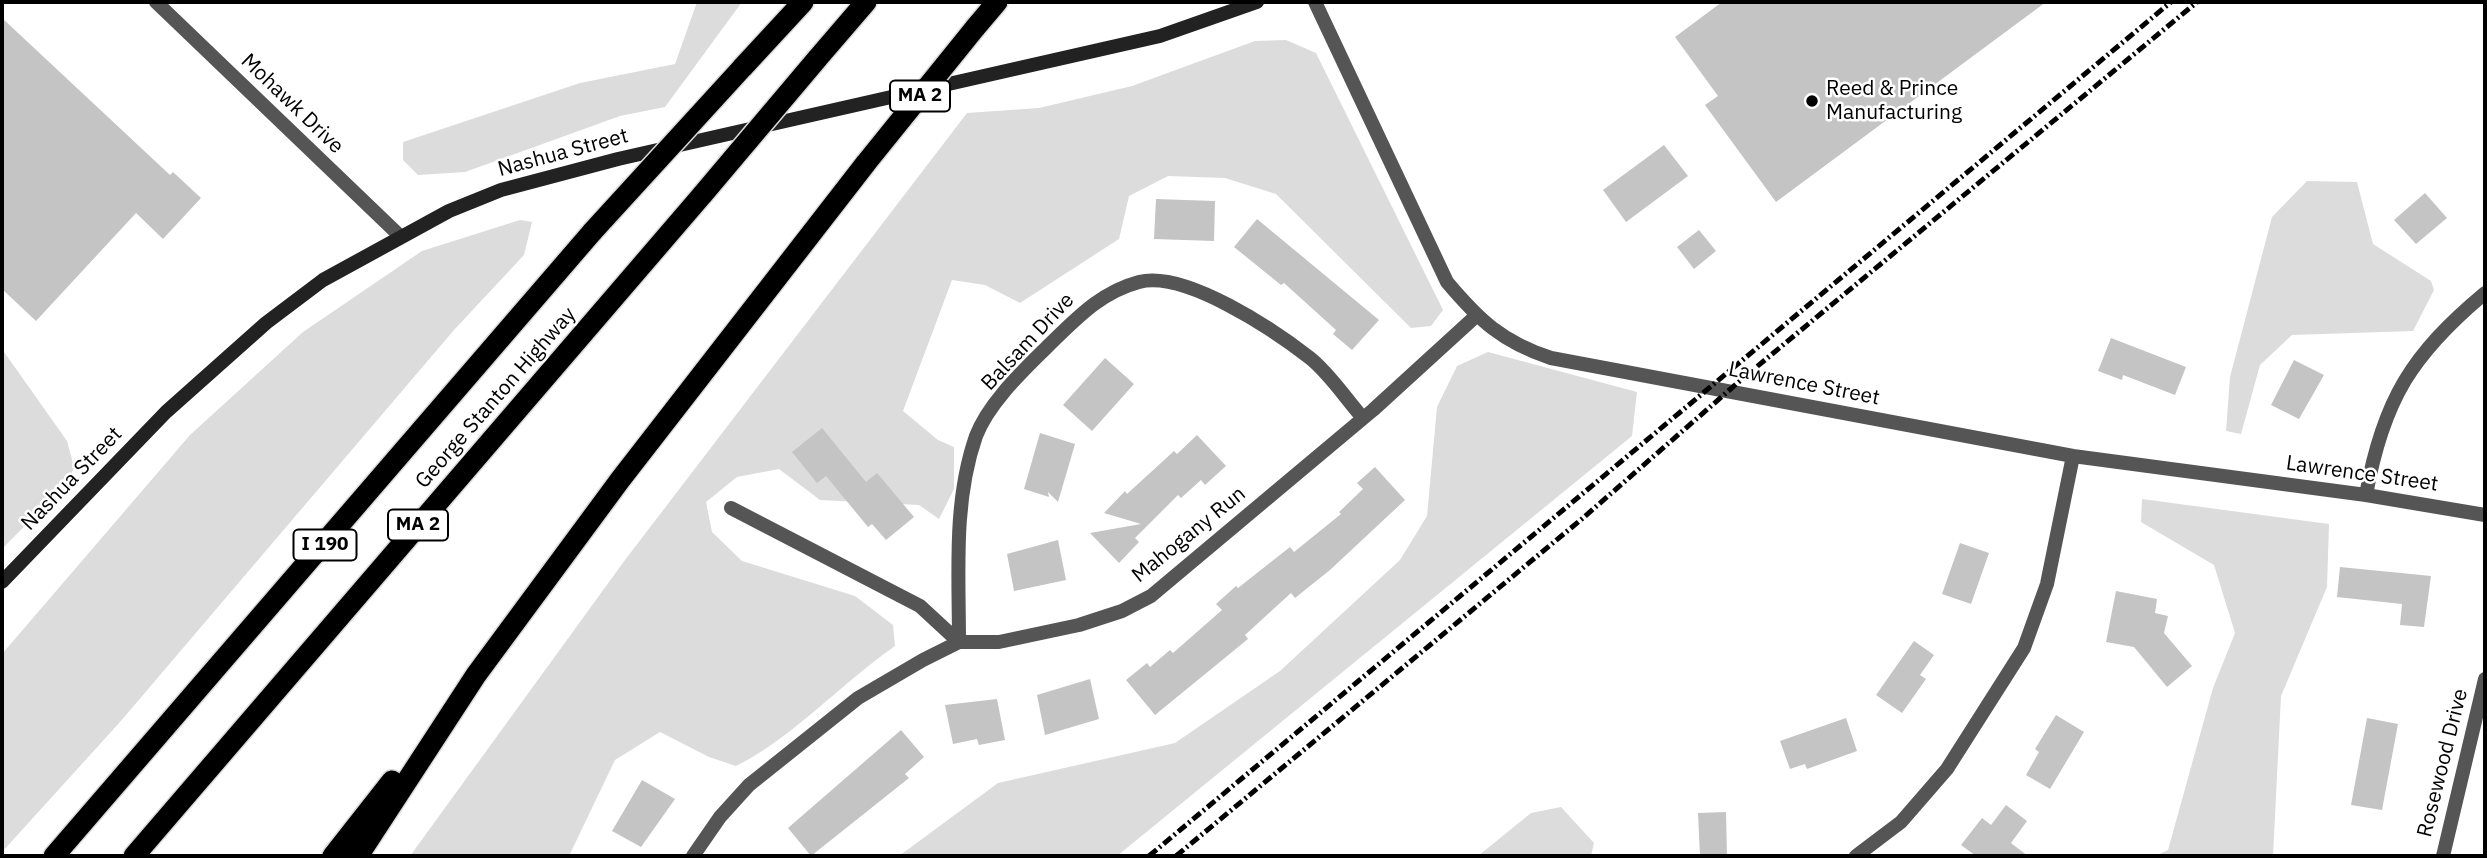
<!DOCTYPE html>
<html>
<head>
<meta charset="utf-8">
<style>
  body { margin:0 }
  #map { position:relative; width:2487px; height:858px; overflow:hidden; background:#fff; font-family:"IBM Plex Sans",sans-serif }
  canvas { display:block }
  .frame { position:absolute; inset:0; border:4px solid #000; pointer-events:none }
</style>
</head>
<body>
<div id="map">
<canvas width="2487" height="858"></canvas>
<div class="frame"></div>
</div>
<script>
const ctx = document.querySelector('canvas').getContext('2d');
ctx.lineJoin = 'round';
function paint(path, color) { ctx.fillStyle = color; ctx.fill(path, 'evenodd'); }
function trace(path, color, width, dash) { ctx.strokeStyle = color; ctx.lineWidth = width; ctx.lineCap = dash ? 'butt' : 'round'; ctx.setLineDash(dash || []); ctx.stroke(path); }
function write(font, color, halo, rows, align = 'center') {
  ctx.font = font + ' "IBM Plex Sans",sans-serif'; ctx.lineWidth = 5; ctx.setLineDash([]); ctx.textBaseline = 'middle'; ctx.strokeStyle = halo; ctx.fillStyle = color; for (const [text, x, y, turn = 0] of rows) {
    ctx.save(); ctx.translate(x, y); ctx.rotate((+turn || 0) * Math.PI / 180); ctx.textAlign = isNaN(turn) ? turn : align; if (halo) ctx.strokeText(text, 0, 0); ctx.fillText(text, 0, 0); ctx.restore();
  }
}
paint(new Path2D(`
  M697,2h45l-77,105 -45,9 -155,56 -47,3 -15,-15v-18l177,-59 95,-19z
  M1286,40l30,13 127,257 -12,16 -20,2 -135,-134 -51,-16 -57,-2 -39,20 -10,43 -99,64 -35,-18 -33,-5 -49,131 35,29 16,7v42l-15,30 -20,-14 -99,-5 -41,-31 -42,8 -31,25 6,30 30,29 113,35 38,29 2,21c-52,36 -105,94 -159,120l-27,-9 -49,-25 -45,28 -46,96h-159l215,-296 342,-447 72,-5 93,-22 123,-45z
  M2307,181l50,1 16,62 58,37 3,9 -21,41 -121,4 -32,30 -19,69 -15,-3 4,-54 42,-160z
  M520,220l12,2 -8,33 -70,75 -334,392 -118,130v-198l188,-219 113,-103 119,-81z
  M2,349l65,92 7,26 -5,14 -67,68z
  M1488,352l149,40 -5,44 -515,420h-218l99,-73 177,-40 105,-72 120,-111 27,-44 10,-109 20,-41z
  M2142,499l187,25 -2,63 -46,109 -8,160h-118l13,-6 45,-162 22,-55 -21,-68 -73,-43z
  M1561,807l33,36 -3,13h-113l53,-43z`), '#dcdcdc');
paint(new Path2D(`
  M1722,2h324l-270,200 -71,-97 13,-9 -43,-59z
  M2,18l168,157 3,-3 28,26 -38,41 -27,-26 -100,108 -34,-32z
  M1664,145l24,31 -62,46 -23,-32z
  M2425,193l22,25 -31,26 -22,-24z
  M1156,199l59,2 -1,40 -60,-2z
  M1257,219l122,101 -27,30 -19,-16 3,-4 -52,-47 -3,2 -47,-38z
  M1699,230l17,21 -22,18 -17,-22z
  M2111,338l75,29 -11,28 -52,-20 -1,5 -24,-9z
  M1105,358l29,26 -42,47 -29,-26z
  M2294,360l30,15 -25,44 -28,-14z
  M822,428l44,54 11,-9 37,44 -28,23 -14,-16 -4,3 -42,-51 -9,7 -25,-31z
  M1040,433l35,11 -17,58 -10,-10 1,5 -25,-8z
  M1197,435l29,31 -21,19 -4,-5 -20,18 -3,-3 -43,43 4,4 -20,21 -29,-30 51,-9 -37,-11 21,-22 2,3 47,-43 3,3z
  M1375,467l30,33 -75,70 -35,28 -4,-5 -46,42 3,4 -93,76 -29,-35 21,-17 3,4 20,-17 3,3 49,-43 -6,-6 20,-18 2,2 52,-41 4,5 47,-38 -2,-2 24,-23 -6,-6z
  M1058,540l8,40 -52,11 -7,-37z
  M1960,543l29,10 -18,51 -29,-10z
  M2340,567l91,9 -7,51 -24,-2 2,-21 -65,-7z
  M2116,591l41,8 -2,14 13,3 -4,17 28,33 -25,21 -33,-40 -28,-5z
  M1914,641l20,14 -14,20 6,4 -24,34 -26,-18z
  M1090,679l9,40 -54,16 -8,-40z
  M997,699l8,41 -26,5 -2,-6 -24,5 -8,-39z
  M2056,715l28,17 -34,57 -24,-14 13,-23 -4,-3z
  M1846,718l11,33 -50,18 -2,-5 -15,5 -10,-28z
  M2367,718l31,6 -16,86 -31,-5z
  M901,730l23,27 -19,17 4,4 -98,78 -23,-28z
  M642,780l33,19 -34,48 -29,-16z
  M2006,805l21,16 -16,22 17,13h-52l-15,-11 21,-27 9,7z
  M1726,812l1,44h-27l-2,-43z`), '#c4c4c4');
const highway = new Path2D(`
  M975,28l22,-26
  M817,59l49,-57
  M742,68l61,-66
  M54,856l539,-625
  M134,856l569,-662
  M333,856l59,-75
  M358,856l118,-181 144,-195 246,-317`);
trace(highway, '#dbdbdb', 24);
trace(new Path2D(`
  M156,2l244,234
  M1315,2l132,280c32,38 55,60 104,76l522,98 293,39 119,20
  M2366,495c17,-95 46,-141 119,-202
  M731,508l189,98 39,36
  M959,642c0,-69 -6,-140 17,-206 13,-34 48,-66 73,-91 28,-27 52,-53 90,-63 46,-12 135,48 171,76 20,16 36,41 53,60
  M693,856l27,-39 29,-32 109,-87 65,-38 36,-18h40l80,-17 43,-14 29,-15 222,-186 103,-94
  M1856,856l45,-34 46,-53 77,-121 23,-64 26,-128
  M2443,856l42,-177`), '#555', 14);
trace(new Path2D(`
  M2,582l164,-170 100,-89 57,-43 126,-69 52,-21 117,-31 542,-123 97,-34`), '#222', 14);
trace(highway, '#000', 21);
trace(new Path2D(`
  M1149,856l1022,-854
  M1176,856l407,-338 159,-139 455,-377`), '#000', 5, [10, 3.5, 2, 3.5]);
const highwayBridge = new Path2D(`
  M866,163l109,-135
  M703,194l114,-135
  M593,231l149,-163`);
trace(highwayBridge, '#dbdbdb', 24, []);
trace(highwayBridge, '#000', 21);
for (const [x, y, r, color] of [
  [1812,101,7,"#000"]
]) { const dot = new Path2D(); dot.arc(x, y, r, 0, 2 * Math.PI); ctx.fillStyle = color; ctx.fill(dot); trace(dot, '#fff', 2.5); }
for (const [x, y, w] of [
  [920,96,60],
  [418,525,60],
  [325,545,63]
]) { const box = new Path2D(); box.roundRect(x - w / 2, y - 15.5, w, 31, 5); ctx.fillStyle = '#fff'; ctx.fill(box); trace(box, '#000', 2); }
write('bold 19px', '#000', null, [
  ["MA 2",920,96],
  ["MA 2",418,525],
  ["I 190",325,545]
]);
write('21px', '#000', '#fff', [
  ["Reed & Prince",1826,89],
  ["Manufacturing",1826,113]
], 'left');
write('21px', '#000', '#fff', [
  ["Mohawk Drive",292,104,44],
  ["Nashua Street",563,153,-15],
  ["Balsam Drive",1028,342,-47],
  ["Lawrence Street",1804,384,11],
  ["George Stanton Highway",496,398,-49],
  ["Lawrence Street",2362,474,8],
  ["Nashua Street",72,479,-46],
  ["Mahogany Run",1189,535,-39],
  ["Rosewood Drive",2443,763,-76]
]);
</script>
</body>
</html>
